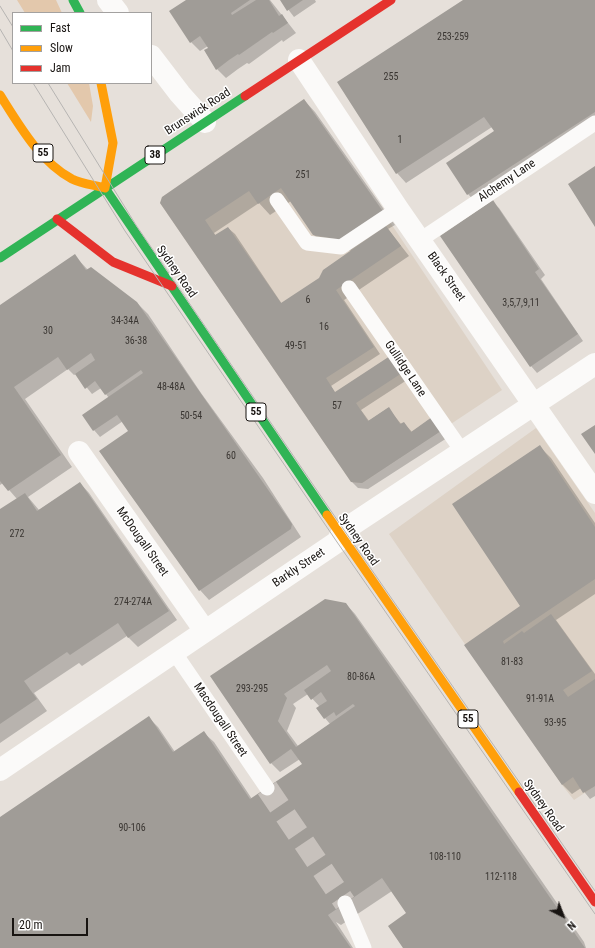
<!DOCTYPE html>
<html>
<head>
<meta charset="utf-8">
<style>
  body { margin:0 }
  #map { position:relative; width:595px; height:948px; overflow:hidden; background:#e6e0da; font-family:"Roboto Condensed",sans-serif }
  canvas { display:block }
  .legend { position:absolute; left:12px; top:12px; width:140px; height:72px; box-sizing:border-box; background:#fff; border:1px solid #a3a1a0; margin:0; padding:5px 7px; list-style:none; font-size:12px; color:#181411 }
  .legend li { display:flex; align-items:center; gap:8px; height:20px }
  .legend b { width:20px; border:1px solid #a3a1a0 }
  .north { position:absolute; left:543px; top:896px; width:40px; height:40px; -webkit-text-stroke:3px #fff; paint-order:stroke; rotate:138deg; font-size:11px; font-weight:700; line-height:16px; text-align:center; color:#181411 }
  .north::after { content:''; display:block; margin:auto; width:14px; height:18px; background:#181411; clip-path:polygon(50% 0,100% 100%,50% 72%,0 100%) }
  .scale { position:absolute; left:12px; top:918px; width:76px; height:18px; box-sizing:border-box; border:2px solid #181411; border-top:0; padding-left:5px; font-size:12px; line-height:14px; white-space:nowrap; color:#181411; -webkit-text-stroke:3px #fff; paint-order:stroke }
</style>
</head>
<body>
<div id="map">
<canvas width="595" height="948"></canvas>
<ul class="legend">
<li><b style="height:5px;background:#30b455"></b>Fast</li>
<li><b style="height:5px;background:#ff9f0a"></b>Slow</li>
<li><b style="height:5px;background:#e5322d"></b>Jam</li>
</ul>
<div class="north">N</div>
<div class="scale">20 m</div>
</div>
<script>
const ctx = document.querySelector('canvas').getContext('2d');
ctx.lineJoin = 'round';
function paint(path, color) { ctx.fillStyle = color; ctx.fill(path, 'evenodd'); }
function trace(path, color, width, dash) { ctx.strokeStyle = color; ctx.lineWidth = width; ctx.lineCap = dash ? 'butt' : 'round'; ctx.setLineDash(dash || []); ctx.stroke(path); }
function write(font, color, halo, rows, align = 'center') {
  ctx.font = font + ' "Roboto Condensed",sans-serif'; ctx.lineWidth = 3; ctx.setLineDash([]); ctx.textBaseline = 'middle'; ctx.strokeStyle = halo; ctx.fillStyle = color; for (const [text, x, y, turn = 0] of rows) {
    ctx.save(); ctx.translate(x, y); ctx.rotate((+turn || 0) * Math.PI / 180); ctx.textAlign = isNaN(turn) ? turn : align; if (halo) ctx.strokeText(text, 0, 0); ctx.fillText(text, 0, 0); ctx.restore();
  }
}
paint(new Path2D(`
  M304,99l80,114 118,177 -140,93 -11,-1 -191,-279 2,-6z
  M536,428l59,85v273l-21,14 -12,-15 -173,-251z`), '#ddd2c6');
paint(new Path2D(`
  M17,0h39l6,13h-37z
  M67,83h22l4,23 -2,16z`), '#e3c8ac');
paint(new Path2D(`
  M188,0h82l26,33 -13,9 -1,-2 -33,24 -2,-1 -9,6 -12,9 -9,-9 -12,-18 5,-3 -2,-2 -8,5 -9,-9z
  M281,0h34l1,2 -22,15z
  M465,0h130v127l-118,77 -9,-10 28,-62 -4,-5 -86,56 -9,-10z
  M304,100l11,12 80,113 -7,4 21,27 -65,44 36,54 -49,32 4,7 55,-35 17,22 -46,30 8,11 19,-13 14,17 2,-2 8,9 20,-14 15,20 -79,51 -10,-1 -6,-6 -191,-280zM291,201l23,34 12,12 26,4 -33,28 -37,25 -47,-70 -7,-6 -12,8 -2,-3 45,-30 11,12z
  M492,202l7,6 46,67 -4,4 42,62 -46,32 -6,-7z
  M75,256l13,14 49,33 11,11 53,79 62,85 38,59 -92,63 -9,-10 -70,-158 -7,-11 -23,16 -6,-7 15,-32 -8,-10 -9,6 -16,-20 -2,1 -6,-6 -43,30 47,68 -44,30 11,13 41,-27 9,10 88,127 -39,27 -11,-11 -45,30 -3,-3 -45,30 13,18 -47,32v-233l17,-11 -14,-16 -3,2v-179z
  M540,447l11,11 44,65v71l-39,26 39,54v122l-5,3 -9,-11 -9,6 -10,-10 -96,-139 56,-39z
  M346,604l9,10 64,90 165,238 2,6h-182l4,-35 -16,-22 -51,34 -5,-3 17,26h-353v-130l149,-100 9,9 17,25 29,-19 10,9 38,57 51,-35 -3,-5 -20,13 -9,-9 -59,-87zM308,694l12,13 5,11 5,6 -32,22 -11,-15 9,-23 -3,-4z`), '#0003');
paint(new Path2D(`
  M186,0h64l-19,13 1,2 24,-15h13l10,16 3,-2 6,9 -15,10 -1,-1 -33,23 -1,-1 -9,6 -13,10 -12,-20 4,-2 -8,-12 -10,7 -21,-32z
  M280,0h23l-16,11z
  M463,0h132v112l-128,83 -21,-32 48,-32 -10,-14 -88,57 -59,-92z
  M304,99l80,114 -42,27 -29,-5 -32,-47 -23,16 -9,-13 -44,29 10,15 13,-8 53,76 38,-25 4,-8 63,-44 15,20 -65,44 38,57 -48,31 9,14 55,-36 12,17 -46,30 12,18 21,-14 11,17 4,-2 7,10 21,-15 9,14 -79,52 -11,-1 -191,-279 2,-6z
  M595,166v61l-27,-43z
  M493,200l46,69 -4,3 43,62 -48,33 -90,-131z
  M75,254l11,16 5,-3 46,35 155,222 -1,5 -92,62 -100,-140 29,-20 -11,-16 -24,16 -11,-16 61,-42 -2,-3 -36,25 -10,-14 -10,8 -10,-15 20,-14 -4,-7 -24,17 -9,-13 -44,30 47,68 -53,36 -8,-10v-176z
  M595,425v29l-14,-20z
  M540,445l55,82v52l-92,62 1,3 18,-13 2,2 27,-19 41,57 -29,19 5,7 27,-18v107l-12,7 -10,-16 -11,8 -98,-140 56,-39 -68,-102z
  M80,482l89,129 -41,27 -10,-15 -48,32 -3,-3 -43,29 13,18 -37,25v-215l25,-16 12,18z
  M325,599l21,4 239,345h-182l-15,-22 18,-13 -24,-35 -54,37 23,33h-351v-131l149,-101 24,36 31,-21 46,68 52,-35 -11,-15 -21,15 -60,-88zM327,665l4,6 -27,19 7,10 10,-8 6,9 -11,7 8,11 10,-7 2,4 17,-12 2,2 -59,41 -18,-26 9,-23 -3,-4z`), '#a09c97');
trace(new Path2D(`
  M267,788l78,115`), '#c7c1bc', 22, [22, 11]);
trace(new Path2D(`
  M277,200l30,43 34,4 57,-38
  M420,240l175,-117
  M349,288l113,163
  M174,652l93,136
  M345,903l19,45`), '#fbfaf9', 15);
trace(new Path2D(`
  M108,0l10,13
  M151,56l29,38 25,28
  M299,60l99,149 197,284
  M79,452l126,179
  M0,770l337,-228 7,-12 251,-166`), '#fbfaf9', 22);
trace(new Path2D(`
  M73,0l7,13
  M105,188l222,327
  M0,258l245,-162`), '#30b455', 9);
trace(new Path2D(`
  M101,83l12,60 -8,45
  M0,95c19,30 40,67 72,84 10,5 22,6 33,9
  M327,515l192,277`), '#ff9f0a', 9);
trace(new Path2D(`
  M245,96l146,-96
  M57,219l56,43 59,24
  M519,792l76,110`), '#e5322d', 9);
trace(new Path2D(`
  M0,6l13,21
  M0,29l13,22
  M33,83l92,148 212,311 258,372
  M48,83l88,142 208,305 251,361`), '#b6b4b2', 1);
write('10px', '#3a3632', null, [
  ["253-259",453,37],
  ["255",391,77],
  ["1",400,140],
  ["251",303,175],
  ["6",308,300],
  ["3,5,7,9,11",521,303],
  ["34-34A",125,321],
  ["16",324,327],
  ["30",48,331],
  ["36-38",136,341],
  ["49-51",296,346],
  ["48-48A",171,387],
  ["57",337,406],
  ["50-54",191,416],
  ["60",231,456],
  ["272",17,534],
  ["274-274A",133,602],
  ["81-83",512,662],
  ["80-86A",361,677],
  ["293-295",252,689],
  ["91-91A",540,699],
  ["93-95",555,723],
  ["90-106",132,828],
  ["108-110",445,857],
  ["112-118",501,877]
]);
for (const [x, y, w] of [
  [43,153,20],
  [155,155,20],
  [256,412,20],
  [468,719,20]
]) { const box = new Path2D(); box.roundRect(x - w / 2, y - 9, w, 18, 3); ctx.fillStyle = '#fff'; ctx.fill(box); trace(box, '#181411', 1); }
write('bold 11px', '#181411', null, [
  ["55",43,153],
  ["38",155,155],
  ["55",256,412],
  ["55",468,719]
]);
write('12px', '#181411', '#fff', [
  ["Brunswick Road",198,112,-33],
  ["Alchemy Lane",507,181,-34],
  ["Sydney Road",176,272,55],
  ["Black Street",446,277,55],
  ["Gullidge Lane",405,369,56],
  ["Sydney Road",358,540,55],
  ["McDougall Street",142,542,55],
  ["Barkly Street",299,568,-34],
  ["Macdougall Street",220,720,56],
  ["Sydney Road",543,806,55]
]);
</script>
</body>
</html>
